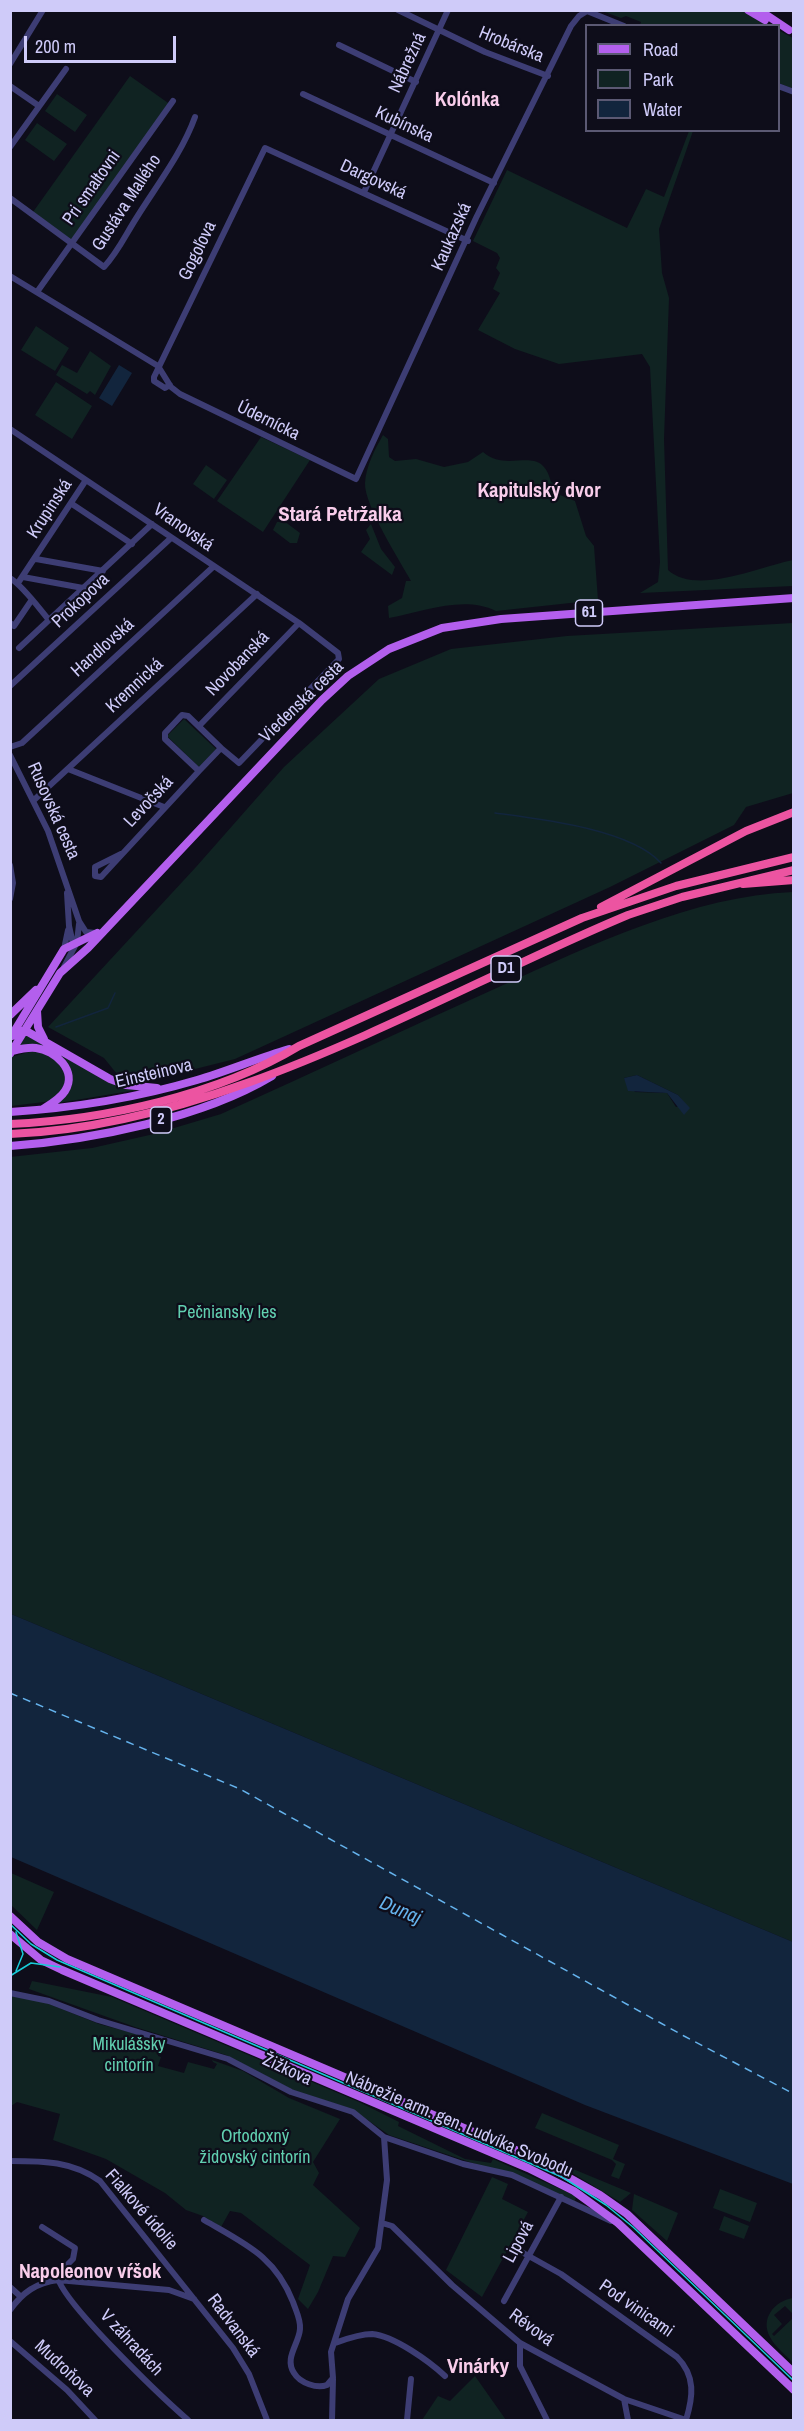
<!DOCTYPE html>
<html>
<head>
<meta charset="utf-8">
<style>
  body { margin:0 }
  #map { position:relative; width:804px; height:2431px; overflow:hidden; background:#0e0d1a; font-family:"Archivo Narrow",sans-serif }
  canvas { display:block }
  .frame { position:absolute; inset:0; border:12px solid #cfcbf9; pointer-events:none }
  .legend { position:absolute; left:585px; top:24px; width:195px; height:108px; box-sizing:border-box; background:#0e0d1a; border:2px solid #5b5973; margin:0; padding:8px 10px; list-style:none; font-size:18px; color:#cfcbf9 }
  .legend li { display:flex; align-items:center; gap:12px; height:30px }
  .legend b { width:30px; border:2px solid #5b5973 }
  .scale { position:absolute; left:24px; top:36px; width:152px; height:27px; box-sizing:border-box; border:3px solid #cfcbf9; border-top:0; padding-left:8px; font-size:18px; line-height:21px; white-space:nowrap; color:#cfcbf9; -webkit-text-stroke:4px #0e0d1a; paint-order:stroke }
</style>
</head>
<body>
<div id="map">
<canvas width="804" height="2431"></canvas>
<div class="frame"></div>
<ul class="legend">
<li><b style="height:8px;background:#b35fed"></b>Road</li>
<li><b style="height:16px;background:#102322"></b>Park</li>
<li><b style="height:16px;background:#12253d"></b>Water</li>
</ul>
<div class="scale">200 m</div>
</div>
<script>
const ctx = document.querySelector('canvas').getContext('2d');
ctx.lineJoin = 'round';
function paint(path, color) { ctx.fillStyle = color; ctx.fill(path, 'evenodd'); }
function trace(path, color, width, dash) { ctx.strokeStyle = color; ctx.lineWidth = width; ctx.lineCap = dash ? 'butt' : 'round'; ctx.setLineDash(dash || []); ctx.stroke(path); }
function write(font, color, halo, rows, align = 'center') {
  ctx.font = font + ' "Archivo Narrow",sans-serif'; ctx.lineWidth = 4.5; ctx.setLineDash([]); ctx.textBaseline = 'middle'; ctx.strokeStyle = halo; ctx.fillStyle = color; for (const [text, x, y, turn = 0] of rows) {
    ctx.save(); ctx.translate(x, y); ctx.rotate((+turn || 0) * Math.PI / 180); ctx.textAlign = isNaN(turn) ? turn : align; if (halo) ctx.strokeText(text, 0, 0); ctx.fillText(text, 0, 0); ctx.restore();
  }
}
paint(new Path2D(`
  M602,11h140l28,14h-130l1,-3 -15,-6 -5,2z
  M778,30l15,8v51l-14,-6z
  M130,76l41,29 -99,135 -39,-28z
  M57,94l30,21 -12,17 -30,-21z
  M37,123l30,21 -13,17 -29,-21z
  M689,131h4l-34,98 3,44 7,25 -5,141 4,131c28,26 94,-4 125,-10v26l-153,7 18,-11 2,-20 -10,-195 -8,-13 -83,10 -44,-15 -37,-19 22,-37 -7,-4 7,-16 -4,-5 4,-10 -3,-5 -24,-12 34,-71 120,58 19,-39 18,8z
  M36,326l33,22 -14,23 -34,-21z
  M90,351l21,15 -16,29 -5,-4 -3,3 -31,-19 6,-10 15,8z
  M56,382l36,24 -20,33 -37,-24z
  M383,435l5,4 1,18 6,4 21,-2 28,8 24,-5 15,-10c26,23 58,-11 68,30l5,2 4,11 15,6 11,35 8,10 4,54 -102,11c-33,-16 -73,1 -107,7l-1,-12 14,-8 4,-17h5c-11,-20 -47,-76 -46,-98 1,-17 10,-34 18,-48z
  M261,437l49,23 -47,72 -46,-31z
  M206,465l21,15 -13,19 -21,-15z
  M284,521l16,12 -3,10h-7l-17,-13 4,-8z
  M371,524l10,25 14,18 -3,8 -31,-23 9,-13 -4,-9z
  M793,623v170l-47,14 -12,18 -124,62 -375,172 -72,18 -42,2 -17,-21 -56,-31 148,-160 88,-100 95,-88 72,-30 116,-13z
  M184,719l32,30 -17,18 -32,-31z
  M793,892v1050l-782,-328 -1,-457 82,-9 62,-14 67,-20c93,-42 187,-86 280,-128 91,-41 192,-90 292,-94zM637,1075l41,20 8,10 -10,2 -9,-14 -32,-1 -11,-14z
  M27,1034l80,48 29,8 -78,13 8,-7 6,-14 -12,-27 -41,-8z
  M36,1050c18,8 30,15 30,35l-14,16 -41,5v-49z
  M11,1873l43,19 -17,38 -26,-25z
  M32,1981l80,16 247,105 40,20 -1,4 67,33 26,4 2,-4 83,37 -1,5 -34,-15 -152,-51 -37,-26 -59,-19 -67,-35 -91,-28 -106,-38z
  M11,1996l28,4 60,24 64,17 -5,15 3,1 -3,9 26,7 4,-11 26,7 3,-5 -4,-2 -1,-2 31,11 46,27 51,21 -27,43 6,11 -6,12 47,43 -15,29 -12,-1 -15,36 -10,17 -10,-10 12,-34 -69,-52 -11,-2 -9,16 -18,-11 -17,-6 -21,-17 -59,-34 -53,-19 7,-26 -43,-12 -6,4z
  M542,2113l77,32 -6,14 12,5 -6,15 -8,-3 5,-12 -4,-4 -77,-32z
  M549,2159l82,34 -11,9z
  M492,2177l16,7 -6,15 26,13 -46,85 -36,-27z
  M720,2189l37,14 -7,19 -37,-14z
  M634,2194l44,19 -11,28 -35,-31z
  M724,2216l25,10 -5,13 -25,-9z
  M793,2298v16l-8,-8 -11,9 8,9 -10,10 2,2 19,-18v45c-7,-8 -18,-16 -23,-26 -10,-18 4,-36 23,-39z
  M475,2376l31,44h-84l16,-24 12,5z`), '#102322');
paint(new Path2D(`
  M119,365l13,8 -20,33 -13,-8z
  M637,1075l41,20 12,13 -6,7 -17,-22 -39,-2 -4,-13z
  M11,1614l782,328v242l-208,-79 -574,-248z`), '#12253d');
trace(new Path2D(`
  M495,813c45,6 135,16 166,50
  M56,1027l52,-19 7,-15`), '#12253d', 1.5);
trace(new Path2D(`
  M10,1693l230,96 444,247 110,58`), '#65b3ed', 1.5, [8, 6]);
trace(new Path2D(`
  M398,10l87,42 63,24
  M339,45l77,37
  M10,64l33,-54
  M10,86l29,20
  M778,86l16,6
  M303,94l191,89
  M10,147l56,-78
  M364,192l84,-182
  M10,198l94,69c14,-15 22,-33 33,-50 20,-32 45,-64 58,-100
  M10,276l148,90 13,21 9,7 176,85 120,-261 95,-192 8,-10 8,-5 37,15
  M37,292l136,-191
  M170,385l-5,3 -11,-7v-4l111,-229 203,93
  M10,429l289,194 39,30 1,6 -100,104 -18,-15
  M72,504l60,40
  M36,559l67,12
  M23,577l60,11
  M10,578c13,8 28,29 39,42l103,-96
  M18,583l68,-103
  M10,623l4,3 17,-25
  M19,648l30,-28
  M10,686l161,-148
  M182,715l6,1 33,32 -22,23 -34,-32v-6z
  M199,726l100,-103
  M10,747l12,-4 191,-176
  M10,755l38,76 31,90 7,11 9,1
  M68,769l96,38
  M34,800l223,-206
  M121,854l-26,13v9l6,1 98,-106
  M10,865l3,18 -3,16
  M67,893l2,33 5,22
  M64,949l4,-19
  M64,967l13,-25 2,-18
  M10,1993l39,8 49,19 130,39 63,33 62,20 31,25 79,27 49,11 99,46
  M10,2161c34,0 62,0 90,20l133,167 16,26 18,46
  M204,2220c41,24 71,36 89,82 3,9 8,18 7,27 -1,15 -16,29 -6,44 6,10 23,16 33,12l6,-7 -2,-26 17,-53 30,-51 9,-68 -3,-43
  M382,2223l10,3 60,59 68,58 104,56 62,21
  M42,2227l33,21 -2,11 -16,16c3,26 107,124 131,145
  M518,2250l43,24 116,83c19,19 16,40 9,63
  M10,2287l10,9
  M504,2301l57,-104
  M10,2310c13,-18 26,-27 48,-30l111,10 25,9
  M10,2341l57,49 28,30
  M335,2343c11,-4 24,-9 37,-9 22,2 57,27 73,42
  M520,2343v23l27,54
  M624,2399l4,21
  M332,2420l1,-41
  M407,2420l4,-41`), '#3d3d74', 6);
trace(new Path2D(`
  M748,10l17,10
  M759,10l30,20
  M37,1011l1,16 6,12
  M10,1015l26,-25
  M12,1035l52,-86 33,-16
  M12,1036l9,-5 7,1 82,47 16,6 31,3
  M12,1051c8,-2 16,-4 24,-3 19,2 42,23 29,43 -5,8 -14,13 -22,18
  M10,1054l50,-81 28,-25 234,-248 26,-24 41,-27 53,-21 59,-9 293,-21
  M10,1112c64,-4 126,-14 187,-32 31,-9 61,-22 92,-31
  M10,1146c82,-6 192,-28 262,-70
  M10,1916l28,26 29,17 465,198 68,38 27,19 167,159
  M10,1934l31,26 21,10 466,198 46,23 44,32 176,167`), '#b35fed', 8);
trace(new Path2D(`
  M743,884l51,-4
  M601,907l145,-76 48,-19
  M10,1124c94,-4 208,-29 289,-78l283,-128 94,-32 118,-29
  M10,1134c214,-8 424,-138 618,-219l54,-18 112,-27`), '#ec54a1', 8);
trace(new Path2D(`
  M10,1924l21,20 26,16 505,217 44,28 27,22 161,154
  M16,1932l7,22 -7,17
  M10,1976l21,-13 29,4`), '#18cbd8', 1.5);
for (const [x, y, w] of [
  [589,613,27],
  [506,969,30],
  [161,1120,21]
]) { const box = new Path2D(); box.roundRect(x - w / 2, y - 13, w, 26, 4.5); ctx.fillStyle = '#0e0d1a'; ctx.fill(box); trace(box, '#cfcbf9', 1.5); }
write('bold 16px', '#cfcbf9', null, [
  ["61",589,613],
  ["D1",506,969],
  ["2",161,1120]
]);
write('18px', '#cfcbf9', '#0e0d1a', [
  ["Hrobárska",511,45,22],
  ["Nábrežná",408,63,-65],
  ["Kubínska",404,125,25],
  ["Dargovská",373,180,25],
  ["Pri smaltovni",92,188,-55],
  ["Gustáva Mallého",127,203,-57],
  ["Kaukazská",452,237,-66],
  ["Gogoľova",198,251,-64],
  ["Údernícka",268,421,26],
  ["Krupinská",50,509,-57],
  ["Vranovská",183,528,35],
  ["Prokopova",81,601,-43],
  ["Handlovská",103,648,-42],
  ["Novobanská",238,664,-46],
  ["Kremnická",135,686,-43],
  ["Viedenská cesta",302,702,-44],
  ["Levočská",149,802,-47],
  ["Rusovská cesta",53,811,66],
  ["Einsteinova",154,1074,-13],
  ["Žižkova",287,2070,25],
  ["Nábrežie arm. gen. Ludvíka Svobodu",459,2125,23],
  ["Fialkové údolie",141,2210,49],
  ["Lipová",519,2242,-62],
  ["Pod vinicami",636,2309,35],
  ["Radvanská",233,2326,53],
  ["Révová",531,2328,36],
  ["V záhradách",131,2343,47],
  ["Mudroňova",64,2369,43]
]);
write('18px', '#61cfb0', '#0e0d1a', [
  ["Pečniansky les",227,1313],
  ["Mikulášsky",129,2045],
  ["cintorín",129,2066],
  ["Ortodoxný",255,2137],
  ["židovský cintorín",255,2158]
]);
write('bold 20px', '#f9cdeb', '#0e0d1a', [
  ["Kolónka",467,101],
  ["Kapitulský dvor",539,492],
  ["Napoleonov vŕšok",90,2273]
]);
write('italic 20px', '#65b3ed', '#0e0d1a', [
  ["Dunaj",400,1911,23]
]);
write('bold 21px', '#f9cdeb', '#0e0d1a', [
  ["Stará Petržalka",340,515],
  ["Vinárky",478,2367]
]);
</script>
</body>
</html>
